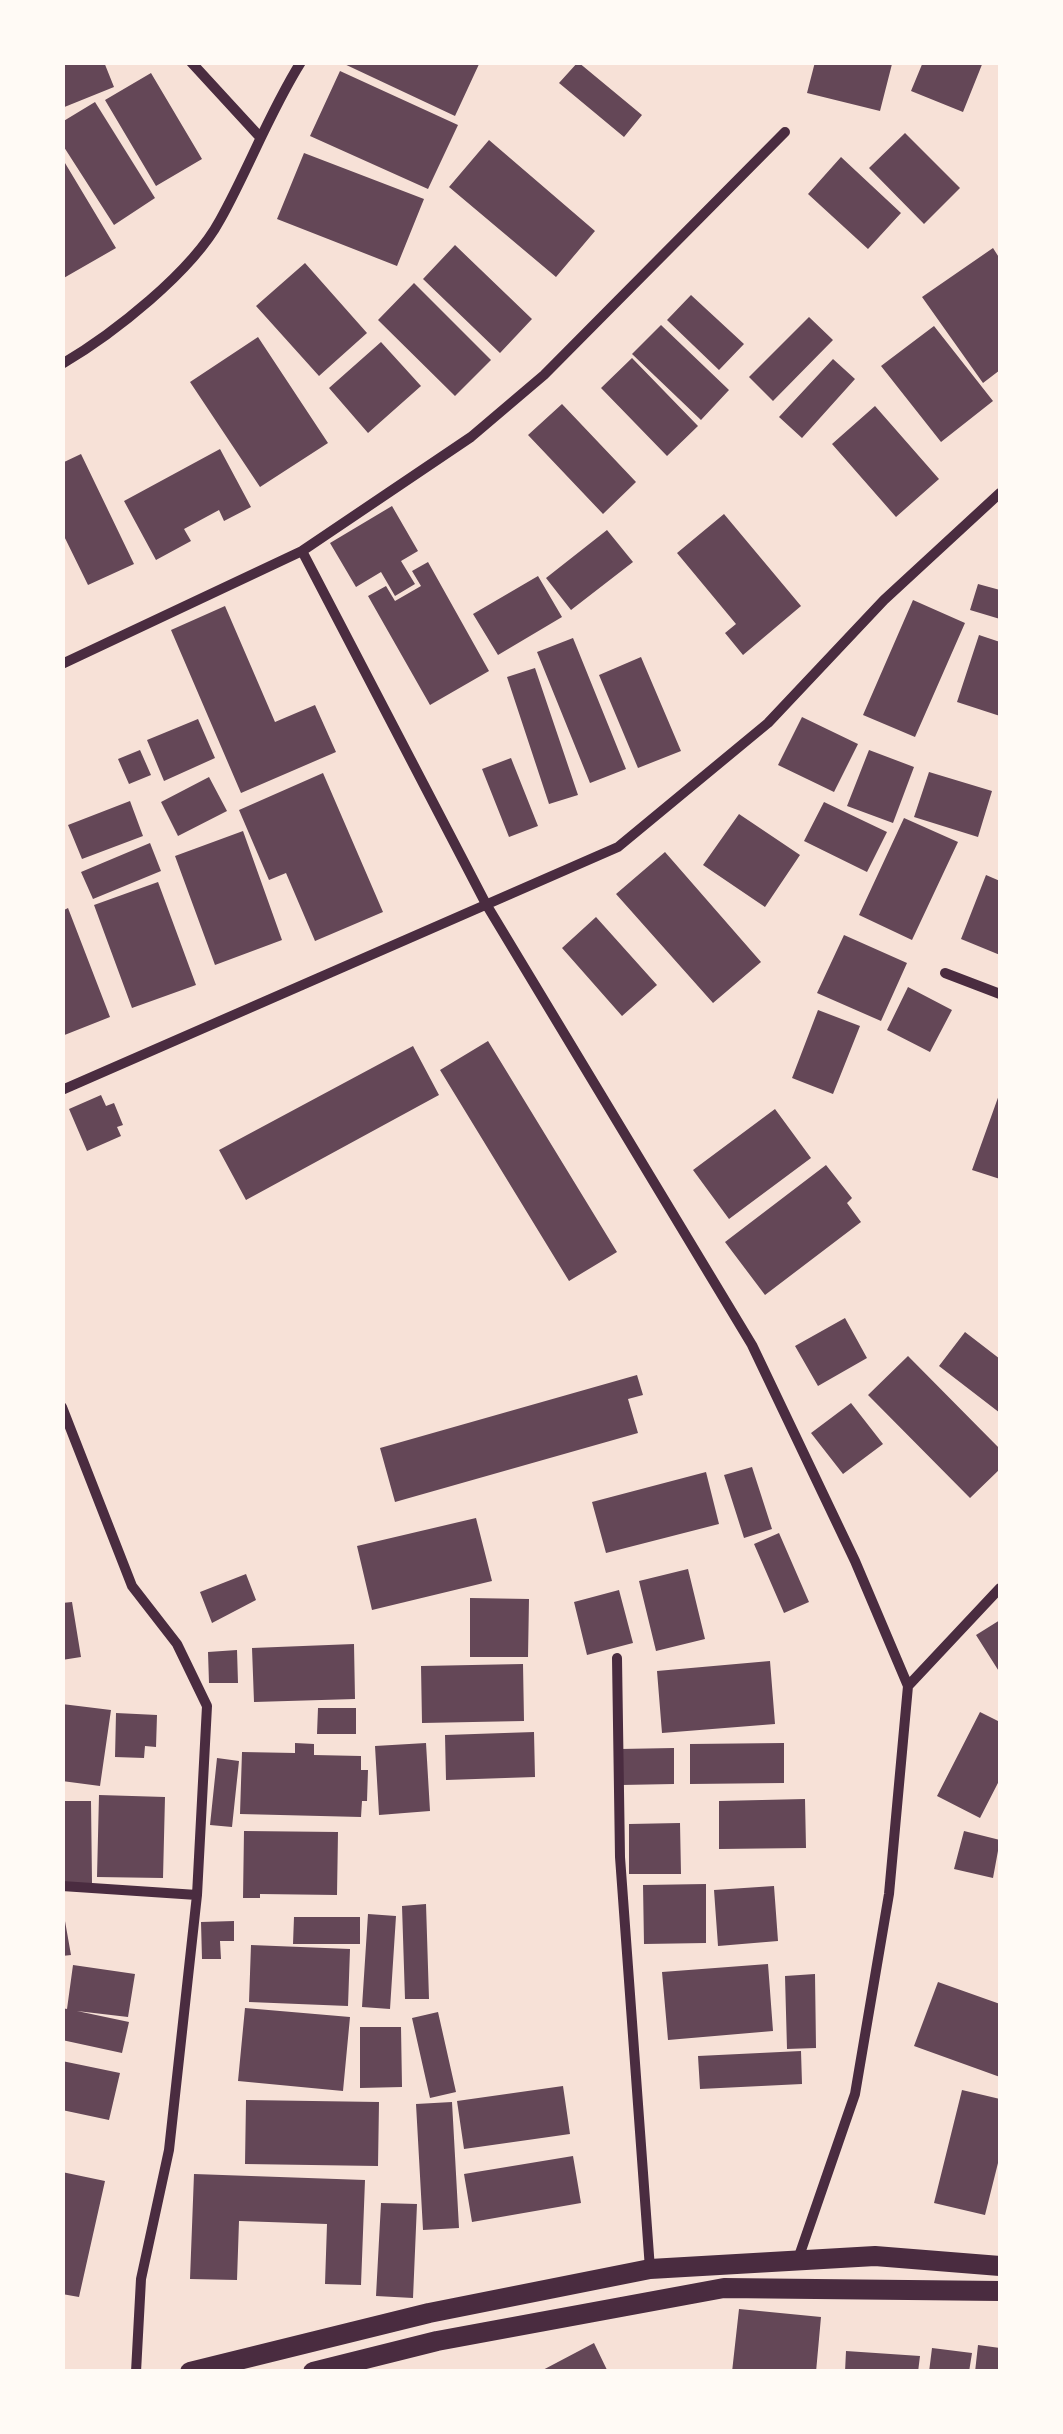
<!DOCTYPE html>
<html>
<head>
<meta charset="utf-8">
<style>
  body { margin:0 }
  #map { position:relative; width:1063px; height:2434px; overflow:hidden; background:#f7e1d7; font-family:"Asap Condensed",sans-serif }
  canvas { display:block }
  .frame { position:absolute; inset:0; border:65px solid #fffaf5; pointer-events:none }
</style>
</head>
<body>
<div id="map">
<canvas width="1063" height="2434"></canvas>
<div class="frame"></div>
</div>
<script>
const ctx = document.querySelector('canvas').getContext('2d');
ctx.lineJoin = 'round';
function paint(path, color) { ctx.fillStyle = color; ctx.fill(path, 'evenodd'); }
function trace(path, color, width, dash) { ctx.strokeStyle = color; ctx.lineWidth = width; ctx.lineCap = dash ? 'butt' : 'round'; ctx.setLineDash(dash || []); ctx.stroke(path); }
paint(new Path2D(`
  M62,62h42l10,25 -52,21z
  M340,62h140l-25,54z
  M578,62l64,53 -18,22 -65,-54z
  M815,62l77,2 -12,47 -73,-18z
  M923,62h60l-20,50 -52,-21z
  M340,71l118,54 -30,64 -118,-53z
  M151,73l51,86 -46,27 -51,-86z
  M95,102l60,96 -41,27 -52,-81v-22z
  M905,133l55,55 -36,36 -55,-56z
  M489,140l106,91 -39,46 -107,-90z
  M304,153l120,46 -27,67 -120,-47z
  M841,157l60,56 -33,36 -60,-55z
  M62,158l54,90 -54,31z
  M455,245l77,74 -32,34 -77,-74z
  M993,248l7,11v111l-17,13 -61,-86z
  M305,263l62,70 -48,43 -63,-70z
  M414,283l77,77 -36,36 -77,-76z
  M691,295l53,49 -25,26 -52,-50z
  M809,317l24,23 -60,61 -24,-24z
  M661,325l68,65 -28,30 -69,-66z
  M934,326l59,75 -52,41 -60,-76z
  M258,337l70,106 -68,44 -70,-105z
  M381,342l40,44 -53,47 -39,-45z
  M632,358l66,68 -31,30 -66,-68z
  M833,359l22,20 -53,59 -23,-21z
  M562,404l74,78 -33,32 -75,-79z
  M875,406l64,73 -43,38 -64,-73z
  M220,449l31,58 -27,14 -5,-11 -35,19 7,12 -35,19 -32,-59z
  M81,454l53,110 -46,21 -26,-53v-69z
  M392,506l26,45 -17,10 14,23 -20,12 -14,-24 -25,15 -26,-44z
  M724,514l77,92 -58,49 -18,-22 11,-9 -59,-71z
  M607,530l26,32 -62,48 -25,-32z
  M428,562l61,109 -59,34 -62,-109 18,-10 9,15 26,-15 -9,-15z
  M538,576l24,41 -64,38 -25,-41z
  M978,584l22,6v29l-30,-9z
  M913,600l52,23 -50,114 -52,-22z
  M225,606l50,116 40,-17 21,47 -95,41 -70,-163z
  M979,635l21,7v74l-43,-14z
  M573,638l53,131 -36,14 -53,-131z
  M641,657l40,94 -43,17 -39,-93z
  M535,668l43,127 -29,9 -42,-127z
  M802,717l56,27 -24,48 -56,-27z
  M198,719l17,39 -51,23 -17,-41z
  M140,750l11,25 -22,9 -11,-25z
  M869,750l45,17 -21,56 -46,-17z
  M511,758l27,68 -29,11 -27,-68z
  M929,772l63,19 -14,46 -64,-20z
  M323,773l60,139 -68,29 -29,-68 -17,7 -30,-70z
  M209,777l18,34 -49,25 -17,-34z
  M130,801l13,35 -61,23 -14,-34z
  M824,802l63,30 -20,40 -63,-31z
  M739,814l61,41 -35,52 -62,-42z
  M904,818l54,24 -46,98 -53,-25z
  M243,831l39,109 -67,25 -40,-109z
  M150,843l11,28 -68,28 -12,-27z
  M665,852l96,110 -48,41 -97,-109z
  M986,875l14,6v74l-39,-16z
  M158,882l38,103 -64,23 -38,-103z
  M68,908l42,109 -48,19v-125z
  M596,917l61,68 -35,31 -60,-68z
  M844,935l63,28 -26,58 -64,-28z
  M908,987l44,23 -22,42 -43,-22z
  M818,1010l42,16 -27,68 -41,-16z
  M488,1041l129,211 -48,29 -129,-211z
  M413,1046l26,49 -193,105 -27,-50z
  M1000,1092v87l-28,-9z
  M101,1095l5,11 8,-3 9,22 -6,2 4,9 -34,15 -18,-42z
  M775,1109l36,49 -82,61 -36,-49z
  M826,1165l26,33 -5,5 14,19 -96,73 -40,-53z
  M845,1318l22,40 -49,28 -23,-40z
  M965,1332l35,27v54l-61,-47z
  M908,1356l92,93v20l-30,29 -102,-103z
  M637,1375l6,20 -15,4 10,34 -243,69 -15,-54z
  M851,1403l32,41 -40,30 -32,-41z
  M752,1467l20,62 -28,9 -20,-63z
  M706,1472l13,52 -113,29 -14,-51z
  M476,1518l16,63 -120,29 -15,-64z
  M779,1533l30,69 -25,11 -30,-69z
  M688,1569l17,70 -49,12 -17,-70z
  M246,1574l10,26 -44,23 -12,-31z
  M619,1590l14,53 -46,12 -13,-53z
  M470,1598l59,1 -1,58h-58z
  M72,1602l9,55 -19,3v-57z
  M1000,1620v53l-24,-38z
  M354,1644l1,55 -101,3 -2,-54z
  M237,1650l1,33h-29l-1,-31z
  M770,1661l5,63 -113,9 -5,-62z
  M523,1664l1,57 -102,2 -1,-57z
  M62,1704l49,6 -11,76 -38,-5z
  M318,1708h38v26h-39z
  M980,1712l20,10v57l-20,39 -43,-22z
  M116,1713l41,2 -1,32 -11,-1 -1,12 -29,-1z
  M534,1732l1,45 -89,3 -1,-45z
  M295,1743l19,1v11l47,1v14h7l-1,31h-5l-1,16 -121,-3 2,-62 53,1z
  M426,1743l4,68 -51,4 -4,-69z
  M784,1743v40l-94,1v-40z
  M674,1748v36l-53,1 -1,-36z
  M217,1758l22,3 -7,66 -22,-2z
  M99,1795l66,2 -2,81 -66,-1z
  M805,1799l1,49 -87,1v-48z
  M62,1801h29l1,82h-30z
  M680,1823l1,51h-52v-50z
  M244,1831l94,1 -1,63 -77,-1v4h-17z
  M964,1831l36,9 -7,38 -39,-9z
  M706,1884v59l-62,1 -1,-59z
  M774,1886l4,55 -60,5 -4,-56z
  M62,1904l9,51 -9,1z
  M426,1904l3,95h-24l-3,-93z
  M368,1914l28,2 -6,93 -28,-2z
  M294,1917h66v27h-67z
  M234,1921v20h-14l1,18h-19l-1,-37z
  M251,1945l99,4 -2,57 -99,-4z
  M768,1964l5,67 -105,9 -6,-68z
  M73,1965l62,9 -7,43 -51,-6 52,11 -7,31 -60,-13v-32l5,1z
  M815,1974l1,74 -29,1 -2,-73z
  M938,1982l62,22v73l-86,-31z
  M245,2008l105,9 -7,74 -105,-10z
  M438,2012l18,80 -26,6 -18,-80z
  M360,2027h41l1,60 -42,1z
  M801,2051l1,33 -102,5 -2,-33z
  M62,2061l58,12 -11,47 -47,-10z
  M563,2086l7,48 -106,15 -7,-48z
  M962,2090l38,9v56l-15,60 -51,-12z
  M246,2100l133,2 -1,64 -133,-2z
  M452,2102l7,126 -36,2 -7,-126z
  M573,2156l8,47 -109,19 -8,-48z
  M62,2172l43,9 -26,116 -17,-3z
  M194,2174l171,6 -4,105 -36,-1 2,-60 -88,-3 -2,59 -47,-1z
  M381,2203l36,1 -4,94 -37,-2z
  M739,2309l82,8 -5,55h-84z
  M594,2343l14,29h-69z
  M978,2345l22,3v24h-25z
  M932,2348l40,5 -3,19h-40z
  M846,2351l74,5 -2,16h-73z`), '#644757');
trace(new Path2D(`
  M191,62l68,74
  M62,364c51,-30 130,-92 158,-144 29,-52 49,-107 81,-158
  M302,551l184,353 266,441 103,216 53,125 -19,208 -34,200 -57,165
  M62,664l240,-113 169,-114 73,-62 241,-243
  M945,973l55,21
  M62,1090l556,-243 150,-124 116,-123 116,-107
  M62,1407l70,179 45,58 30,62 -10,189 -28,255 -28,129 -5,93
  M617,1658l3,199 30,412
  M908,1686l92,-98
  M62,1886l135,9`), '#4a2c40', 10);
trace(new Path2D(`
  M190,2372l239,-59 221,-44 225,-13 125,10
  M313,2372l124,-31 287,-53 276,3`), '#4a2c40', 20);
</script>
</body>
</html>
